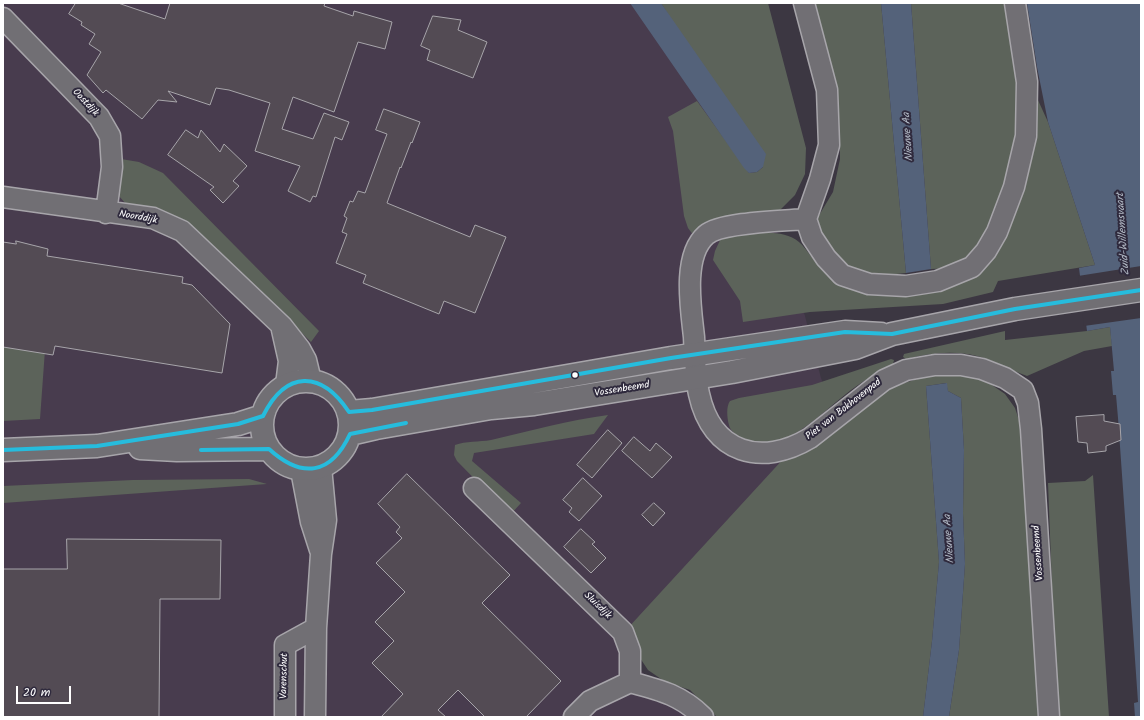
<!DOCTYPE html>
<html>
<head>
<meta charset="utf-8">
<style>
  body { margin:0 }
  #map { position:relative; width:1144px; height:720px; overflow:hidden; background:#3c3742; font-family:Kalam,sans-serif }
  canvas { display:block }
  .frame { position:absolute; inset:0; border:4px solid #fff; pointer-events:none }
  .scale { position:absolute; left:16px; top:686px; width:55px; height:18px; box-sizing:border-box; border:2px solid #fff; border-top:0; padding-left:5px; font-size:12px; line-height:14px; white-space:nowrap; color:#fff; -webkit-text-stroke:3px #2f2a3d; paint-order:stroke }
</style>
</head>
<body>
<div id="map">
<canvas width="1144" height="720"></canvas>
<div class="frame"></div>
<div class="scale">20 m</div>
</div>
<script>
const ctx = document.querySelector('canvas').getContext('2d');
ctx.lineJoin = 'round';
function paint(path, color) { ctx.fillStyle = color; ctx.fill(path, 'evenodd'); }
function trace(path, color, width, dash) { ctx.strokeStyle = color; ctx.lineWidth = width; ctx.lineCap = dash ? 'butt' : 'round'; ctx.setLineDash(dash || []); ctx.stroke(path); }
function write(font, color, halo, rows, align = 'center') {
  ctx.font = font + ' Kalam,sans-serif'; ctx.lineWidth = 4; ctx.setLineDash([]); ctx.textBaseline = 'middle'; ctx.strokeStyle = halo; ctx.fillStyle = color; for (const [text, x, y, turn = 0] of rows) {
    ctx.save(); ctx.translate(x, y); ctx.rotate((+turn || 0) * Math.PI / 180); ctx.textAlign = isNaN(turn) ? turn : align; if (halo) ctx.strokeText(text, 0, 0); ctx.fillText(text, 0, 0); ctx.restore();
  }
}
paint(new Path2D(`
  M3,3h629l129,179 44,134 16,62 9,27 -203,251 59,61h-683z`), '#483c4e');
paint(new Path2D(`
  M661,3h107l38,145 -1,26 -10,21 -15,15 -57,8 -29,18 -6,-8 -4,-12 -11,-85 -5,-14 29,-16 52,72 8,-1 6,-5z
  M805,3h76l25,270 -37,4 -20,-7 -31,-35v-18l15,-25 7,-33v-23z
  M911,3h95l16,84 -2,47 -28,95 -24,29 -14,10 -23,1z
  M1032,87l16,35 47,143 -97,16 -5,11 -50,12 -133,8 -67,10 -3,-21 -27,-41 2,-9 6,-13c23,-3 59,-12 78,4 8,7 14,19 23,25 14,9 31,17 46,25l125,-37z
  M121,159l18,3 24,11 156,158 -8,11 -115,-112 -25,-14 -44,-11 -9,-10z
  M1110,327l2,19 -28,5 -57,25c-17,-6 -33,-16 -50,-20 -24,-6 -47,-3 -71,3l-3,-2 1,-3 101,-23v9l82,-9z
  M3,344l42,6 -5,69 -37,2z
  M891,359l3,1 -1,4c-15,8 -28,16 -42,26 -27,20 -71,70 -108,50 -5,-3 -13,-9 -14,-15 -2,-7 -3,-19 1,-24l9,-3 73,-13z
  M936,373l41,3 12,7 16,11 10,14 8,24 15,285h-89l10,-67 6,-86 -2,-51 1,-63 -3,-52 -13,-7 -2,-8 -20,3 13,176 -7,79 -9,76h-206l-27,-27 -26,-9 -16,-11 -8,-12 -3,-19 -10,-10 158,-172 54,-31 53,-39z
  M608,415l-14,19 -120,19 -2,8 49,42 -11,12 -53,-54 -3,-6 1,-10c11,-4 24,-3 36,-5 39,-9 78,-20 117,-25z
  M1093,475l16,242h-52l-9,-234 37,-2z
  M249,479l18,5 -264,19v-17l130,-6z`), '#5c635a');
paint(new Path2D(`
  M630,3h31l105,151 -3,13 -6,5 -8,1 -5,-5z
  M881,3h30l20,266 -25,4z
  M1027,3h114v714h-6l-1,-14 4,-1 -20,-284 -2,-23h-3l-2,-24h3l-4,-44 -23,4 -8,-63 16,-3 -47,-143 -11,-55z
  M947,383l1,8 13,7 3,52 -1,63 2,51 -6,86 -10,67h-26l9,-76 7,-79 -13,-176z`), '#54627a');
paint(new Path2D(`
  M1141,266v52l-57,8 -6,-50z`), '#3c3742');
const building = new Path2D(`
  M76,3h42l47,16 5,-16h155l-1,3 29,10 1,-5 38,11 -7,27 -27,-7 -24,70 -41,-15 -11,32 31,10 11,-26 25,9 -7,18 -7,-3 -19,60 -3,-1 -3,6 -22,-11 12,-25 -45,-15 15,-48 -41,-13 -13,-2 -6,17 -42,-14 9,11 -19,-2 -16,19 -36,-29 -3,3 -16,-18 14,-23 -12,-8 6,-10 -14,-9 1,-3 -13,-8z
  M433,16l28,4 -3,10 29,12 -14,36 -46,-18 3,-10 -9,-4z
  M384,109l36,13 -8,21 -1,-1 -10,26 -1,-1 -13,36 83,34 5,-12 31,12 -31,76 -31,-12 -5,13 -76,-31 3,-8 -30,-12 11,-29 -5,-2 5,-14 -3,-2 6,-15 3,1 5,-11 7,2 22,-59 -11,-4z
  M186,130l12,8 3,-8 19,22 4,-8 23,22 -14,15 6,5 -16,17 -13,-13 4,-3 -46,-32z
  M16,241l32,8 -1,7 136,21 -1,6 10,2 38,39 -8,49 -167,-27 -2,9 -50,-8v-105l13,2z
  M1104,415v6l16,3 1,16 -15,6v5l-18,2 -1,-10 -9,-1 -2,-25z
  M608,430l14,13 -30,35 -15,-13z
  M634,437l16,14 6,-8 16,14 -20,21 -30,-27z
  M407,474l103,101 -28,28 79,78 -35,36h-41l-27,-27 -20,20 8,7h-65l22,-23 -31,-31 22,-22 -19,-19 30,-30 -29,-29 26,-25 -6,-6 4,-5 -22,-23z
  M583,478l19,18 -23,25 -10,-9 3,-4 -9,-8z
  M654,503l11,10 -12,13 -11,-11z
  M581,529l14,13 -3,2 14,14 -15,15 -27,-26z
  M67,539l154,1 -1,59h-60l-1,118h-156v-148h64z`);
paint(building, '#534b54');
trace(building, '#a7a5aa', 1);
const minor = new Path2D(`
  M804,3l23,87 2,55 -9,34 -14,40
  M3,18l96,99 11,19 2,31 -6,46
  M3,197l150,21 29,13 100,95 18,23 6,11 5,21
  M806,219c-22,2 -85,3 -100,16 -24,21 -15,74 -12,102 1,19 1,39 5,57 13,60 63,73 111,44l74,-58 22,-10 29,-5h26l21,4 23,9 18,12 5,13 3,26 18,288
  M806,219l6,18 14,21 16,17 27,9 37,2 32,-5 34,-14 14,-16 11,-19 17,-45 12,-51 1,-54 -12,-79
  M282,330l7,31 -3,24
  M301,470l10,52 9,28
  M474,488l149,144 7,19v31c30,8 51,13 73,35
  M285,717v-72l31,-17
  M315,717l1,-89 5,-74 5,-34 -5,-53
  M574,717l16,-16 40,-19`);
const major = new Path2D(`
  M262 425a44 44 0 1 1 88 0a44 44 0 1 1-88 0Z
  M349,412l23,-2 299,-52 174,-26 36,2
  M350,434l26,-6 115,-20 43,-4 198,-32 123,-24 37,-14 123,-25 126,-19
  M140,448l37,2 92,-1
  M3,450l94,-4 141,-22 25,-8`);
trace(minor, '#a7a5aa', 23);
trace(major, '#a7a5aa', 25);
trace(minor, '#716f74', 20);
trace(major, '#716f74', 22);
trace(new Path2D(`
  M3,450l94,-4 141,-22 25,-8c23,-46 58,-46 86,-4l23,-2 299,-52 174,-26 47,2 123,-25 126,-19
  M201,450l68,-1c33,30 62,26 81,-15l56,-11`), '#26bcdd', 4);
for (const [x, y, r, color] of [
  [575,375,3.5,"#fff"]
]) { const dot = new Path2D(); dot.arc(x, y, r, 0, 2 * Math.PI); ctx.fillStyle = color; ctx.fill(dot); trace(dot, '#2f2a3d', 1.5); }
write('10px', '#fff', '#2f2a3d', [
  ["Oostdijk",85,103,47],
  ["Noorddijk",138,218,10],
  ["Vossenbeemd",622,390,-9],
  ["Piet van Bokhovenpad",844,410,-38],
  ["Vossenbeemd",1039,553,-94],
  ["Sluisdijk",597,606,44],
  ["Varenschut",285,676,-89]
]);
write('italic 11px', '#b3bac6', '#2f2a3d', [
  ["Nieuwe Aa",909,137,-94],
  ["Zuid-Willemsvaart",1124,234,-94],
  ["Nieuwe Aa",950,539,-94]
]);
</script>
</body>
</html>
